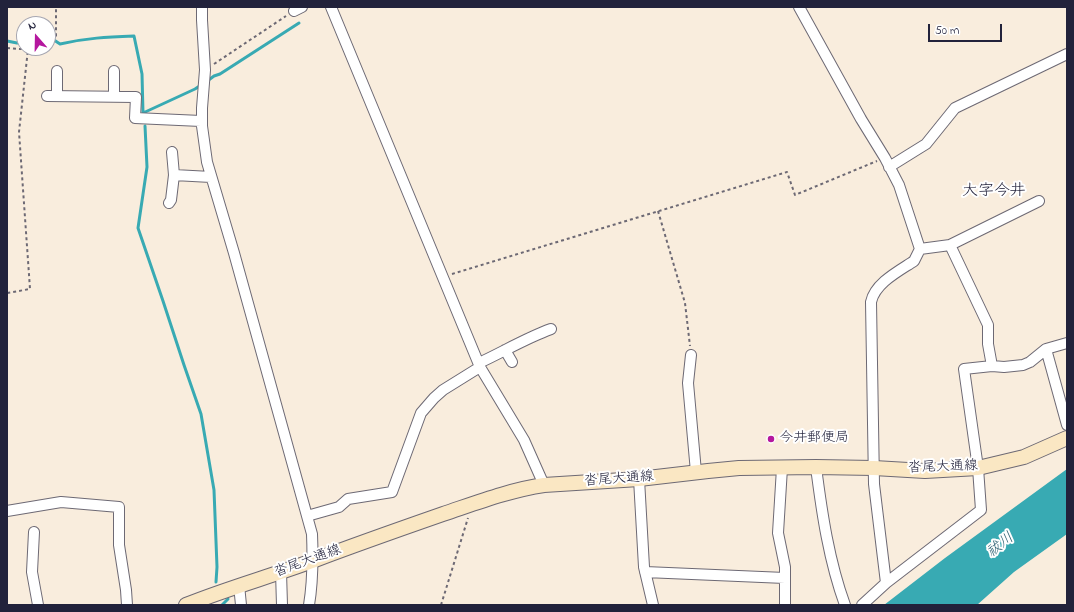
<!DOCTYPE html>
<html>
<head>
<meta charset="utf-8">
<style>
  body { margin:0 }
  #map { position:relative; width:1074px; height:612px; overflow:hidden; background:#f9eddd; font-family:"Indie Flower",sans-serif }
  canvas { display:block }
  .frame { position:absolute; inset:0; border:8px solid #22223b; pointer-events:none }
  .north { position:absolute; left:16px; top:16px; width:40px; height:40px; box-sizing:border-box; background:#fff; border:1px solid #a7a7b1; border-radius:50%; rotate:340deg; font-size:11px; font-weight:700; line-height:16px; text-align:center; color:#22223b }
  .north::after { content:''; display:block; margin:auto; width:14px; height:18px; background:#b5179e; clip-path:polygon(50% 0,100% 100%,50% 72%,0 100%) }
  .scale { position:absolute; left:928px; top:24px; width:74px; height:18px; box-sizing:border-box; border:2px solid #22223b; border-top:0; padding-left:5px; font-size:12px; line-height:14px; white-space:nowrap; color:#22223b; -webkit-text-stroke:3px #fff; paint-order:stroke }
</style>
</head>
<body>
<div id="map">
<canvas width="1074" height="612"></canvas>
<div class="frame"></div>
<div class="north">N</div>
<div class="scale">50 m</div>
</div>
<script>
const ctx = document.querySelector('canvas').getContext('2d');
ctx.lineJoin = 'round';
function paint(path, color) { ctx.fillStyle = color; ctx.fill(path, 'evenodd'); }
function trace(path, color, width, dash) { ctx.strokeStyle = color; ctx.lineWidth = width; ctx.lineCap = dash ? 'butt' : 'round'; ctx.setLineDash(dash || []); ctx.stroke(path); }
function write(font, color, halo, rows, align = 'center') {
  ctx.font = font + ' "Indie Flower","Klee One",sans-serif'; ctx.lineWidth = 4; ctx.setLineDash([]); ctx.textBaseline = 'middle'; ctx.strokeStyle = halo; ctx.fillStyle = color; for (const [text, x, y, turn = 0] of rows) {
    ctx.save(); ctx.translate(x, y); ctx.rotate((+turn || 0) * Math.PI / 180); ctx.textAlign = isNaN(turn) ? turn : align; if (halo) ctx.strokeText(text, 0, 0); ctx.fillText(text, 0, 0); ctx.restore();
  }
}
paint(new Path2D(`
  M1067,469v65l-53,38 -37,33h-93l61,-47z`), '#38aab3');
trace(new Path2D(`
  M48,36l12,8c26,-6 47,-7 74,-8l8,38 1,39 52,-24 6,-4
  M7,41l10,2 7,-1
  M206,82l8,-6 6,-2 79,-51
  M145,126l2,41 -9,61 25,73 21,64 17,49 13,76 3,77 -1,15
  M222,605l6,-6`), '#38aab3', 3);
const street = new Path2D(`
  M202,7v13l3,50 -3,38v18l5,36 27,91 78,281c1,24 1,47 -3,71
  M331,7l149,360 44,73 20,45
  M799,7l62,112 24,39 14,27 21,64 -6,12c-15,10 -39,22 -43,41l3,182 12,99
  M294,11l8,-4
  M57,71v25
  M114,71v25
  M47,96l89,1 -1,21 66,3
  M172,152l2,23 37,2
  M889,167l37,-23 29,-36 112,-54
  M169,203l2,-3 3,-25
  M950,245l38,80v19l4,22
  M920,249l30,-4 89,-44
  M1046,349l21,76
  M505,350l7,12
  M691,355l-3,28 8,89
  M479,363c24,-11 47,-25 72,-34
  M816,467c6,47 13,94 29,138
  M782,468l-4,65 7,34v38
  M639,479l5,88 9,38
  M7,511l54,-9 58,5v38l7,45 1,15
  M307,516l32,-9 9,-8 44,-7 29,-79 13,-15 9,-8 37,-23
  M34,532l-2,40 6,33
  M281,572l1,33
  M645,572l140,6
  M239,585l2,20
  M862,605l24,-22 95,-73 -3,-42 -14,-99 28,-3 12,1 19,-2 7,-3 16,-13 21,-6`);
const secondary = new Path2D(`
  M186,605c42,-17 86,-29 129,-45 42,-16 85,-31 128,-46 33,-11 67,-24 101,-29l95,-6 69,-8 31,-3 77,-1 58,1 51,3 53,-3 46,-11 43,-19`);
trace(street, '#6d6974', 12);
trace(secondary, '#6d6974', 16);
trace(new Path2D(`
  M48,45l2,-1 6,-8v-29
  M7,48l13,1h8l-9,83 11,157 -23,4
  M28,49l5,-1
  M214,64l72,-48
  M658,211l27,92 5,43
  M452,274l335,-102 8,23 82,-34
  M441,605l27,-87`), '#6d6974', 2, [3, 3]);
trace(street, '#fff', 10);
trace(secondary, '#fae7c3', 14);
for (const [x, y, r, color] of [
  [771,439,4,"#b5179e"]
]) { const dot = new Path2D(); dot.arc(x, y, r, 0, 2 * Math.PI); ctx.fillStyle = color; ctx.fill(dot); trace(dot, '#fff', 1.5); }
write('14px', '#22223b', '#fff', [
  ["今井郵便局",779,439]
], 'left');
write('14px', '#22223b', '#fff', [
  ["沓尾大通線",943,468,-2],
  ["沓尾大通線",619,480,-4],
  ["沓尾大通線",308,562,-20]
]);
write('italic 15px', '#2c5f71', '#fff', [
  ["祓川",1001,546,-38]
]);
write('16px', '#22223b', '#fff', [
  ["大字今井",994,192]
]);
</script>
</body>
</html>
